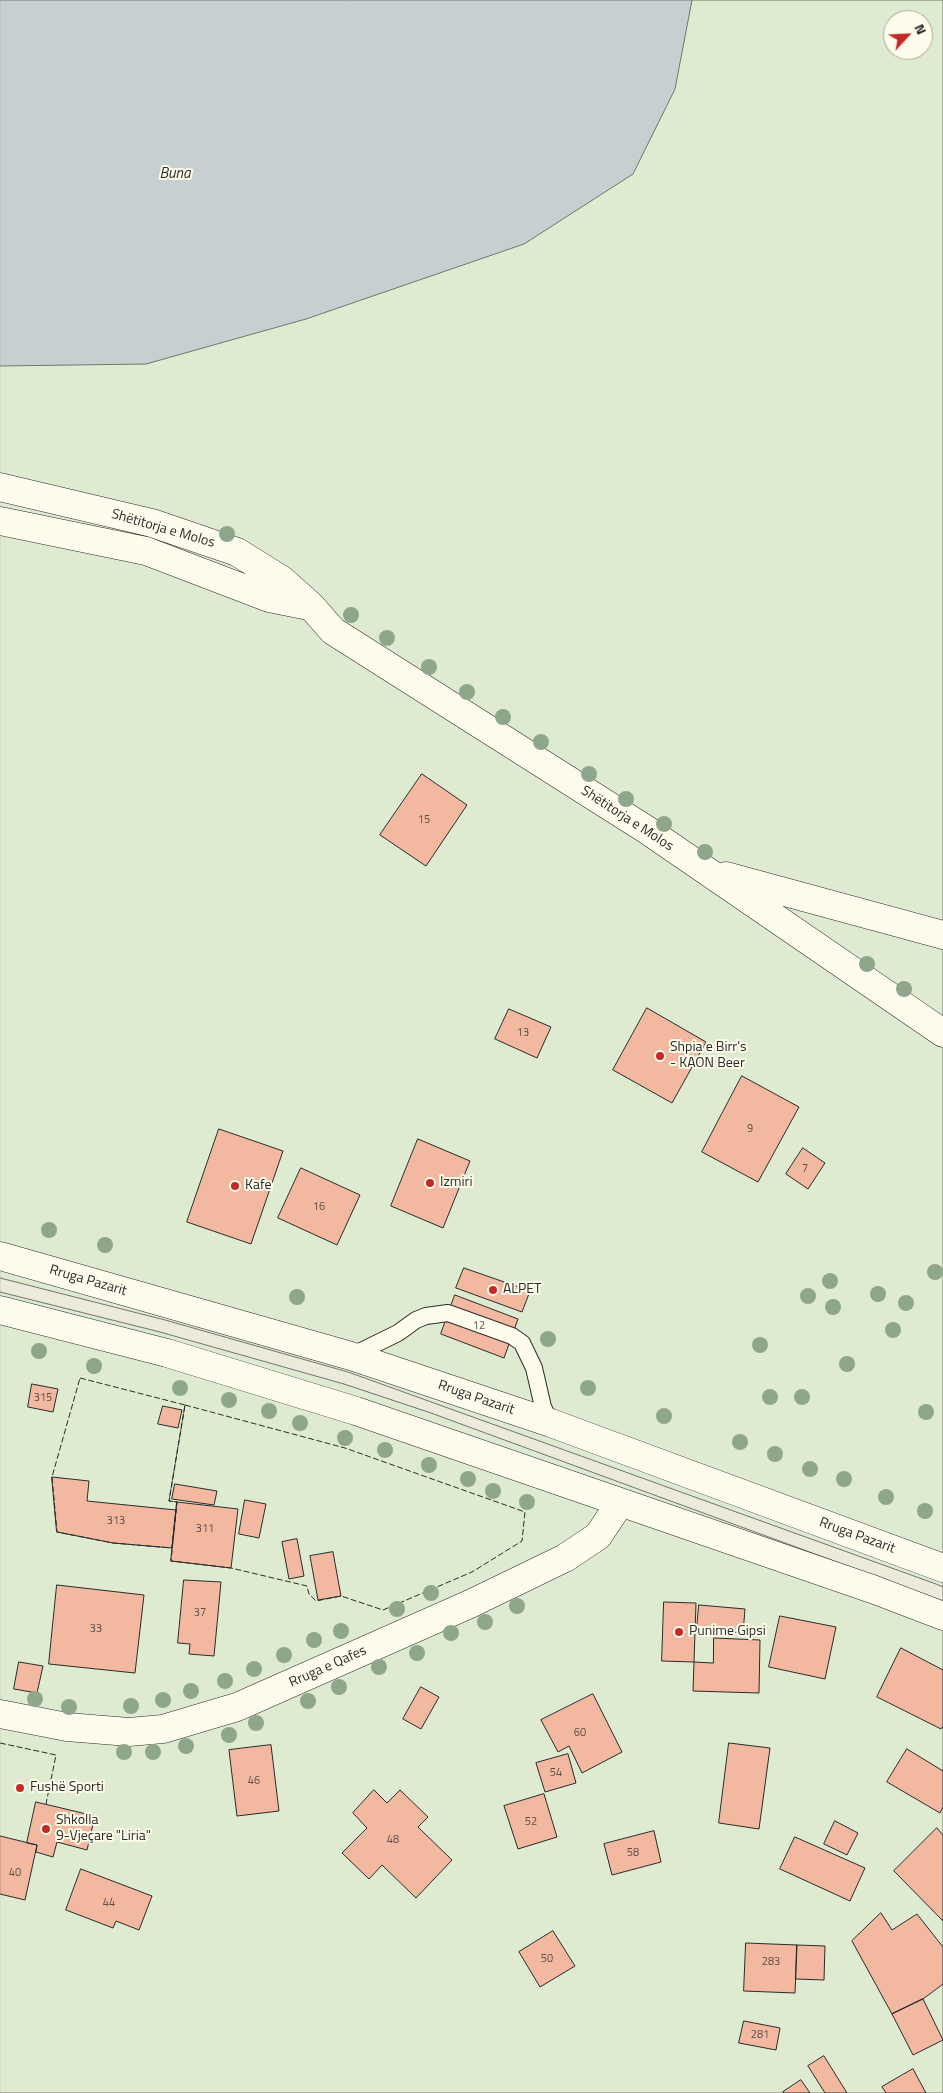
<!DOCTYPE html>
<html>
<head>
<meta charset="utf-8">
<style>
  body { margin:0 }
  #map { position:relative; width:943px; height:2093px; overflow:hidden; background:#fdfbea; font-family:"Titillium Web",sans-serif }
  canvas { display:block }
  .north { position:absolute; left:883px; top:10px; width:50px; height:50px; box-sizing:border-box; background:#fdfbea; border:1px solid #a9a89e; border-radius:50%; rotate:65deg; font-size:14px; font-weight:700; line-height:20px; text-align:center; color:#2b2b2b }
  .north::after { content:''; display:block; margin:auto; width:18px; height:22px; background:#c62828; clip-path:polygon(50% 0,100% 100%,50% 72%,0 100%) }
</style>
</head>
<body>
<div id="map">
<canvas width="943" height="2093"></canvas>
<div class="north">N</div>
</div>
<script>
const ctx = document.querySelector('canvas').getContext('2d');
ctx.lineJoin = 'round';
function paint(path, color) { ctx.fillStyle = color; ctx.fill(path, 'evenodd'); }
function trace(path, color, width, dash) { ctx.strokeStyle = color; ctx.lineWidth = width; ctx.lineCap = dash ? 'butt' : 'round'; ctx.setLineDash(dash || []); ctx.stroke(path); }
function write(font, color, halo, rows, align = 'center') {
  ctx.font = font + ' "Titillium Web",sans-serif'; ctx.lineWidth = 4; ctx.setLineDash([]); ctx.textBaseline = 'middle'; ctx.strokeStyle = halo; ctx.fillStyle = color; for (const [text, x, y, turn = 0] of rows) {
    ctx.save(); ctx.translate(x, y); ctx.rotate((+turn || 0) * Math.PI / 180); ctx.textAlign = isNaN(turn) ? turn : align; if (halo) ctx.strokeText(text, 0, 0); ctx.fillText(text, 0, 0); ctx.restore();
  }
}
const green = new Path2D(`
  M0,0h943v2093h-943zM893,20h30v30h-30z`);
paint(green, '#deebd1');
trace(green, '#74746e', 1);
const parking = new Path2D(`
  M0,1278l165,42 183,52 588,212 7,3v14l-512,-188 -87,-29 -184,-52 -160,-40z`);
paint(parking, '#eceadb');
trace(parking, '#74746e', 1);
const water = new Path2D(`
  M0,0h692l-17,89 -42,85 -109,70 -218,75 -160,45 -146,2z`);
paint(water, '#c7d0d0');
trace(water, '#74746e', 1);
const building = new Path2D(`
  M422,774l45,31 -41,61 -46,-31z
  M647,1008l59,34 -34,61 -59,-33z
  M509,1009l42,18 -14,31 -42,-19z
  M742,1076l57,31 -41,75 -56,-30z
  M219,1129l64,22 -32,93 -64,-22z
  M418,1139l52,22 -27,67 -52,-22z
  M803,1148l22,15 -17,26 -22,-15z
  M301,1168l59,27 -23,50 -59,-27z
  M464,1268l66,23 -8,21 -66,-24z
  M455,1295l63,24 -14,39 -63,-24z
  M32,1384l26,5 -5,23 -25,-5z
  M163,1406l19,4 -4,18 -20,-4z
  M52,1477l37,4 -2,20 89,9 -4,38 -59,-5 -56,-11z
  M175,1484l42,7 -3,14 -42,-6z
  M245,1500l21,4 -7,34 -20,-4z
  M177,1502l61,7 -7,59 -60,-7z
  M297,1539l7,37 -15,3 -7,-37z
  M333,1552l8,44 -23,4 -8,-44z
  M184,1580l37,2 -7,74 -25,-2 1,-10 -12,-1z
  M57,1585l87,10 -9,78 -86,-9z
  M664,1602l32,1 -2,59 -32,-1z
  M699,1605l46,4 -2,24 -46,-4z
  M780,1616l56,11 -11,52 -56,-12z
  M714,1638l46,2 -1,53 -66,-2 1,-29 19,1z
  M901,1648l42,22v56l-2,3 -64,-32z
  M19,1662l24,4 -6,27 -23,-4z
  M421,1687l18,10 -18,32 -18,-10z
  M593,1694l29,58 -40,21 -13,-27 -11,6 -17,-32z
  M729,1743l41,5 -11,81 -40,-6z
  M271,1745l8,66 -42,5 -8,-66z
  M907,1749l36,22v36l-3,6 -53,-31z
  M568,1754l8,29 -31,9 -9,-29z
  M374,1790l13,13 13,-13 28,27 -10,10 34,33 -36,38 -34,-33 -13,14 -27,-26 25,-25 -14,-15z
  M544,1794l13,43 -39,12 -14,-43z
  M36,1802l59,14 -8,34 -30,-8 -4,15 -17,-5 1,-7 -10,-2z
  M835,1821l23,12 -11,22 -23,-11z
  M937,1828l6,7v86l-49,-50z
  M654,1831l7,31 -49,13 -8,-31z
  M0,1836l37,9 -12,55 -25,-6z
  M795,1837l70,31 -15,33 -70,-32z
  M81,1869l71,27 -13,34 -23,-9 -3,7 -47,-18z
  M881,1913l11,17 25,-16 26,33v37l-20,15 -31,15 -40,-73z
  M553,1931l22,35 -35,21 -21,-35z
  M746,1943l51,2 -2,48 -51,-2z
  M797,1945l28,1 -1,34 -28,-1z
  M923,1999l20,41 -30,15 -21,-41z
  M744,2021l36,7 -4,22 -37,-7z
  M824,2056l23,37h-22l-17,-27z
  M913,2069l13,24h-40l-4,-6z
  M801,2080l9,13h-26l-1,-1z`);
paint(building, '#f2b8a0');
trace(building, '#2b2b2b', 1);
const lane = new Path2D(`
  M351,1356l47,-23 18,-13 10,-4 22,-3 64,23 10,7 12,25 9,39 8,16`);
const street = new Path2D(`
  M0,487l152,36 85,29 45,28 29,26 22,25 314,199 296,203
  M0,521l146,30 123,47 40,8
  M726,876l217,59
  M0,1714l67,13 62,5 34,-3 74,-22 233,-103 95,-46 33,-22 22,-33`);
const primary = new Path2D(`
  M0,1256l351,100 200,67 392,145
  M0,1310l167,43 189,58 519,179 68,26`);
trace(lane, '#2b2b2b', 18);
trace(street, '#2b2b2b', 29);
trace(primary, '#2b2b2b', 29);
trace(lane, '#fdfbea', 16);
trace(street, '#fdfbea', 28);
trace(primary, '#fdfbea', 28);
trace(new Path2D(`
  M80,1378l105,27 -16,96 8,1 -5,46 -59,-5 -56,-11 -5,-55z
  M185,1405l160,43 180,64 -3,29 -50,31 -89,38 -42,-14 -25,5 -7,-7 -2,-8 -76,-18 -60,-7 6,-59 -8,-1z
  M0,1743l56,12 -10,49 2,1`), '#2b2b2b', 1, [6, 2.5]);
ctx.fillStyle = '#8ea78a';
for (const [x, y] of [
  [227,534],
  [351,615],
  [387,638],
  [429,667],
  [467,692],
  [503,717],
  [541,742],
  [589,774],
  [626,799],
  [664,824],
  [705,852],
  [867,964],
  [904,989],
  [49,1230],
  [105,1245],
  [935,1272],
  [830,1281],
  [878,1294],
  [808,1296],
  [297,1297],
  [906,1303],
  [833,1307],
  [893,1330],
  [548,1339],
  [760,1345],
  [39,1351],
  [847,1364],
  [94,1366],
  [180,1388],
  [588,1388],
  [770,1397],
  [802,1397],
  [229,1400],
  [269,1411],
  [926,1412],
  [664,1416],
  [300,1423],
  [345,1438],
  [740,1442],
  [385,1450],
  [775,1454],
  [429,1465],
  [810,1469],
  [468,1479],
  [844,1479],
  [493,1491],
  [886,1497],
  [527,1502],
  [925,1511],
  [431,1593],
  [517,1606],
  [397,1609],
  [485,1622],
  [341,1631],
  [451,1633],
  [314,1640],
  [417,1653],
  [284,1655],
  [379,1667],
  [254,1669],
  [225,1681],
  [339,1687],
  [191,1691],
  [35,1699],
  [163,1700],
  [308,1701],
  [131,1706],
  [69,1707],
  [256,1723],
  [229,1735],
  [186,1746],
  [124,1752],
  [153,1752]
]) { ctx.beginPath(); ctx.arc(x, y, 8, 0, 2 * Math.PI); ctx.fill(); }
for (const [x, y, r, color] of [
  [660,1056,5,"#c62828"],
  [430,1183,5,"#c62828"],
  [235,1186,5,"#c62828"],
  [493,1290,5,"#c62828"],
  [679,1632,5,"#c62828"],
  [20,1788,5,"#c62828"],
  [46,1829,5,"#c62828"]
]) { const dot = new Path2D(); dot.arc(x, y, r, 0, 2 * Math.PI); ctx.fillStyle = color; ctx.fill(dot); trace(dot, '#fdfbea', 2); }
write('11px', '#5d4e48', null, [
  ["15",424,820],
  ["13",523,1033],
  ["9",750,1129],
  ["7",805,1169],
  ["16",319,1207],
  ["12",479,1326],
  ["315",43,1398],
  ["313",116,1521],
  ["311",205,1529],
  ["37",200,1613],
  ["33",96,1629],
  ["60",580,1733],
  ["54",556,1773],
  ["46",254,1781],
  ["52",531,1822],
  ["48",393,1840],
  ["58",633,1853],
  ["40",15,1873],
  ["44",109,1903],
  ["50",547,1959],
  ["283",771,1962],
  ["281",760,2035]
]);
write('14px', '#2b2b2b', '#fdfbea', [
  ["Shëtitorja e Molos",163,529,16],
  ["Shëtitorja e Molos",627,819,33],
  ["Rruga Pazarit",88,1281,16],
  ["Rruga Pazarit",476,1398,19],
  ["Rruga Pazarit",857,1536,20],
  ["Rruga e Qafes",328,1667,-24]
]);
write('14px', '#2b2b2b', '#fdfbea', [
  ["Shpia e Birr's",670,1048],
  ["- KAON Beer",670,1064],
  ["Izmiri",440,1183],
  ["Kafe",245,1186],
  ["ALPET",503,1290],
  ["Punime Gipsi",689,1632],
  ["Fushë Sporti",30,1788],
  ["Shkolla",56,1821],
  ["9-Vjeçare \"Liria\"",56,1837]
], 'left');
write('italic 15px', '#2b2b2b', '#fdfbea', [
  ["Buna",175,174]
]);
</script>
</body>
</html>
